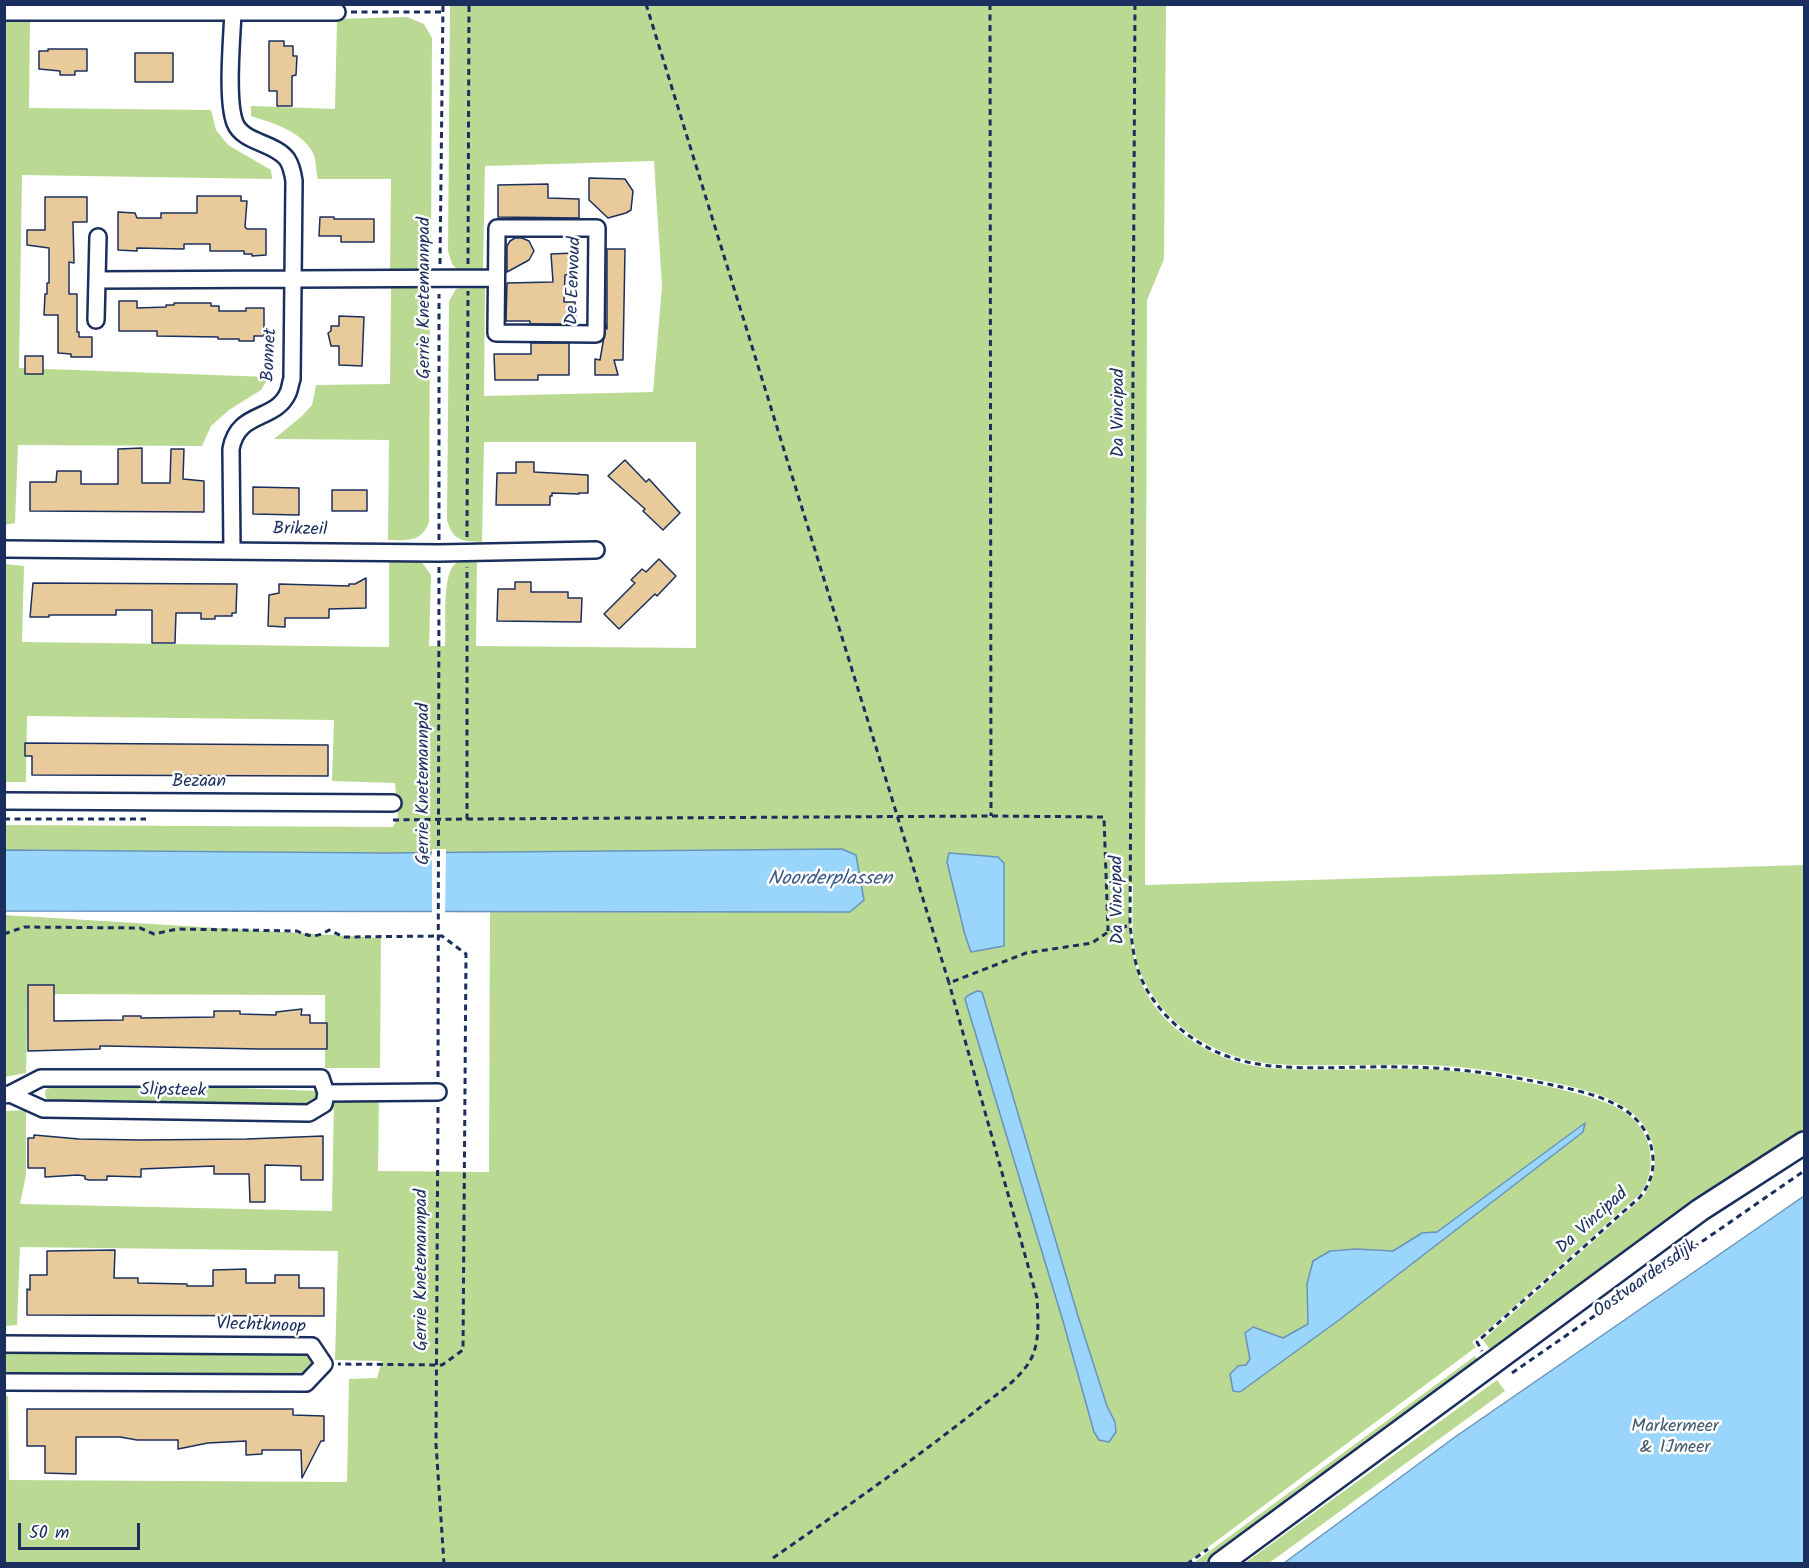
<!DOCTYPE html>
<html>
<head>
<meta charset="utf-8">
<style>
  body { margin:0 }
  #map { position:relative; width:1809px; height:1568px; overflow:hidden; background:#fff; font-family:Kalam,sans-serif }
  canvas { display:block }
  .frame { position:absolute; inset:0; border:6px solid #1b2f5e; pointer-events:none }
  .scale { position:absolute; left:18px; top:1523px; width:122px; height:27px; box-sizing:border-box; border:3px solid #1b2f5e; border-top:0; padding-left:8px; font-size:18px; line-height:21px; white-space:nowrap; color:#1b2f5e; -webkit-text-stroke:4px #fff; paint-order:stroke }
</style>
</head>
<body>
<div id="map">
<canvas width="1809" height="1568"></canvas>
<div class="frame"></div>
<div class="scale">50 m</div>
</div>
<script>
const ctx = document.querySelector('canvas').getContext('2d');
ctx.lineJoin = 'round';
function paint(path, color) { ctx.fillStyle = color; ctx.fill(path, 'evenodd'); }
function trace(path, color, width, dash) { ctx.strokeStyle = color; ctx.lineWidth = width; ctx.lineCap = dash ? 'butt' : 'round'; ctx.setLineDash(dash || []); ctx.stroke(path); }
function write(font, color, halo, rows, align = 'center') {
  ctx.font = font + ' Kalam,sans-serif'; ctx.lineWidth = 5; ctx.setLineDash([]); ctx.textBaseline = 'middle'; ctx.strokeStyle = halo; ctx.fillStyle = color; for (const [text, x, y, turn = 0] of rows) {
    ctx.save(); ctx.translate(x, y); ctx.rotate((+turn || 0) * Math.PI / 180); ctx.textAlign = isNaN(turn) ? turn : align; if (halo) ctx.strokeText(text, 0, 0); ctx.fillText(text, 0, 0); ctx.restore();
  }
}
paint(new Path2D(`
  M450,5h716l-2,254 -17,41 -2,585 659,-20v267l-64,40 -248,180 -9,-12 160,-143c11,-16 14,-33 10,-52 -11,-44 -65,-55 -103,-63 -41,-9 -83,-16 -126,-17 -50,-1 -100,2 -150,-1 -24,-2 -48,-9 -69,-21 -33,-18 -64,-53 -70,-91 -4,-23 -2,-46 -2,-68l-4,-1c0,73 3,122 73,164 21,12 44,19 68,21 52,4 104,0 155,1 44,2 87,10 130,19 23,6 48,11 68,23 13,8 23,22 26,36 4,17 1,33 -9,47l-151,135 -17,13 4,5 -289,216h-1182v-168l3,1 1,84 338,2 2,-103 28,-1 5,-17 -47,-1 3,-109 -318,-4 -3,78 -12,1 -1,-215 22,-1v65l-6,29 312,7 2,-118h45l-1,78 111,1 1,-261 360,1 -8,-63 -459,4 -378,-3v-25l388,2 5,-10 -3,-34 -63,-2 2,-61 -307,-4 -1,66h-21v-218l19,2 -2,76 367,5v-89l26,1 6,2 10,14 -2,71h16c2,-18 -5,-76 13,-84 5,-3 13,-3 19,-4l-1,88 220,2v-206h-212l-2,100c-20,-1 -29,-1 -35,-22l2,-219 7,-12 11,-3h18l-1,110 169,-4 9,-105 -8,-126 -169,5 -2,105 -25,-1 -6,-6 -4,-13zM1584,1124l-1,8 -244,188 -109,54 8,-8h8l4,-7 -5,-26 8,-6 30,11 25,-14v-17l22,-57 26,-1 37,2 29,-18 15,-1z
  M407,17l17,7 8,14 -1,229 -6,5 -35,1 1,-94h-73c-2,-7 -2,-17 -4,-24 -10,-23 -41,-32 -63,-39v-10l84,3 2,-90z
  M4,19h26l-1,89 182,2 5,20 12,15 43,25 1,9 -250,-4 -3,193 250,9 -8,13 -32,20 -18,16 -9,20 -184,-1 -3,78 -10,2z
  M391,287h29l10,13 -1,222c-8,21 -22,18 -41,18l1,-100 -115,-1 28,-23 10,-11 4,-20 74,-1z
  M5,915l376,23 -1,130h-55v-73l-297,-1 -2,79 -21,4z
  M76,1082l242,9 -2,8 -9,6h-154l-63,-3 -21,4 -22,-5 -2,-7 1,-5z
  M5,1351l300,1 6,10 -1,9 -7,5 -298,-1z
  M1475,1356l4,6 -273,201 -14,1z
  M1497,1380l8,11 -236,172h-24z`), '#bad992');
const water = new Path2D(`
  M842,849l14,6 8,45 -14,12 -845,-1v-61l378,3z
  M949,853l49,4 6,6v83l-33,6 -6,-17 -18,-73z
  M977,991l5,1 96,324 29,90 8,16 1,10 -7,10 -10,-2 -5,-8 -31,-111 -98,-322 2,-3z
  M1585,1123l-2,9 -244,188 -99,72 -7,-1 -3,-17 8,-8 8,-1 4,-6 -5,-26 8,-6 30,11 25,-14 -1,-40 6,-23 17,-10 26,-2 37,2 29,-18 15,-1z
  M1804,1196v367h-520l171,-126z`);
paint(water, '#9ad6fb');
trace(water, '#6793bc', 1.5);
paint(new Path2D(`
  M432,849h14l-1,65h-13z`), '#fff');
const building = new Path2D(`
  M269,41h15v5h9v10h4l-1,19 -4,1v30h-15v-15h-8z
  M48,49h39v22h-12v4h-15v-4l-21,-2v-18h9z
  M135,53h38v29h-38z
  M589,178l36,1 8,12 -2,19 -5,3 -18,5 -19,-18z
  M548,184v14l31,1v19l-81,-1v-32z
  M197,196h44v5h6l-2,26 2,2h19v26l-14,1v-2h-8v-3h-34v-7h-26v5l-47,-1v3l-19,-1v-38l17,1 2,5h24v-5h36z
  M45,197h42v25h-14l1,41 -5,-1v32h8v38h2v5h13v20h-21v-3l-13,-1v-38h-14l1,-21h2v-11h2v-35l-22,-3v-15h18z
  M320,217h14v2h40v23h-33v-6h-22z
  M515,238h7l7,3 5,10 -5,9 -22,12v-26l3,-5z
  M607,249h18l-2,111h-9l4,15h-23v-16l5,1 6,-35 1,4z
  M573,253l2,21 -10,1 -1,27h11l1,20h-7v2h-39v-3h-24l1,-38 46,-1 -2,-28z
  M119,301h18v7l29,-1v-2h8v-2h37v3h8v5h27v-3h18v28h-10v5h-15v-2h-21v-2l-61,-1v-5h-38z
  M339,316l25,1 -2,49 -23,-1v-19h-8l-3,-13 3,-2v-5h8z
  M531,343h38v32h-31v5h-43l-1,-26h37z
  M25,356h18v18h-18z
  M142,448v35h28l1,-34h13l-1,30 21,2v31l-174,-1v-29h26l1,-11h24v13h37v-35z
  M625,460l21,22 3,-3 31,34 -17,17 -20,-19 2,-2 -37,-33z
  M516,462h18v10l54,3v18h-9v1l-27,-1v3h-2v9h-54l1,-32h19z
  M253,487l46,1v27l-46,-1z
  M332,490h35v21h-35z
  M659,559l17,17 -19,20 -2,-2 -36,35 -15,-15 31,-31 -4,-3 11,-11 4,3z
  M366,578v30l-37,1v9h-44v9l-17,-1 1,-31 10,-2v-9l70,2v-2h6z
  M515,582h16v10h37v6h14l-1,24 -84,-1 1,-32h17z
  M33,583l204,1 -1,29h-4v3h-17v3h-14v-6h-25l-1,30h-23v-33h-36v5h-67v2h-19z
  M25,743l303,2v31l-296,-1v-19h-7z
  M28,985h26v36l69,-1v-4h18v2l73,-1v-6h26v3l36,1v-3l26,-3 -1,6h9v8h17v26h-67l-154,-3h-6v3l-72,2z
  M34,1135l45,4 62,1 106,-1 76,-3v44h-22v-14l-36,-1v37h-15l-1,-28h-35v-8l-73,3v8l-34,-1v4h-18l-4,-1v-3l-7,-1 -33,2v-9h-17v-30h6z
  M115,1250l-1,28h24v5l49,1v2h26v-16l33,-1v14h29v-8h24v13h25v28l-297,-1v-26l3,1v-15h17v-24z
  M27,1409h266v6l31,1v25h-3l-19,37 -1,-28h-39v4l-16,1v-14l-38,2 -30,6v-9h-41l-17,-3h-44v37l-31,-1v-27h-18z`);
paint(building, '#e8ca9b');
trace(building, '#1b2f5e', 1.5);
const minor = new Path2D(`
  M4,12h333
  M497,228h100l-1,106 -100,-1z
  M97,280l399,-2
  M96,320l2,-83
  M4,549l435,4 157,-3
  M232,550l-1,-101c7,-39 44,-27 57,-56 2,-4 2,-9 4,-14l2,-198c-1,-7 -3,-16 -7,-22 -13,-17 -44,-16 -52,-36 -9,-23 -3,-85 -2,-111
  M4,801l389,2
  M10,1094l33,15 266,4 15,-9 2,-11
  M4,1095l6,-1 31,-16h280l5,15 112,-1
  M4,1344l308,2 12,18 -18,19 -302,-1`);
const secondary = new Path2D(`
  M1220,1564l480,-354 104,-67`);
trace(minor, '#1b2f5e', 20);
trace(secondary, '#1b2f5e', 26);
trace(new Path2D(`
  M646,4l303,979 77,-30 66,-10 16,-11 22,-7
  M990,4l1,812
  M1135,4l-5,921c2,15 3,31 8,45 12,36 46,68 81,83 16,7 35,11 53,13 41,4 85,0 127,1 52,0 103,7 153,18 38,8 88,18 99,61 5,19 1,36 -11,51l-163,145 5,9
  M351,12h92
  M440,264l3,-260
  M468,264l1,-260
  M467,537l1,-246
  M439,540v-246
  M4,819h142
  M467,819l524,-3 113,1 4,114
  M393,820l74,-1v-252
  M4,934l20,-7 116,1 14,6 23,-5 120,2c13,6 19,7 32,-1l15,7 98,-1 24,18 -3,396 -21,15 -104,-1
  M438,1077l1,-510
  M438,1107l-2,337 8,120
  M1512,1373l292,-202
  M773,1558c68,-47 135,-94 200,-145 19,-16 48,-33 59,-56 8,-18 6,-39 5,-59l-88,-315
  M1187,1564l21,-15`), '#1b2f5e', 3, [6, 4.5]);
trace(minor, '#fff', 15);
trace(secondary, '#fff', 21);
write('18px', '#1b2f5e', '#fff', [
  ["De Eenvoud",575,281,-88],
  ["Gerrie Knetemannpad",426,298,-90],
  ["Bonnet",271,355,-87],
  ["Da Vincipad",1120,413,-90],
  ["Brikzeil",300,531,1],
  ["Bezaan",199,783],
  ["Gerrie Knetemannpad",425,784,-90],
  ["Da Vincipad",1119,900,-91],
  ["Slipsteek",173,1092,1],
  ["Da Vincipad",1593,1222,-42],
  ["Gerrie Knetemannpad",423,1270,-90],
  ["Oostvaardersdijk",1646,1280,-35],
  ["Vlechtknoop",261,1327,2]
]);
write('18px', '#435a6b', '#fff', [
  ["Markermeer",1675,1428],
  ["& IJmeer",1675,1449]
]);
write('italic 20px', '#3b5985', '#fff', [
  ["Noorderplassen",830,881]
]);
</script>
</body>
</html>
